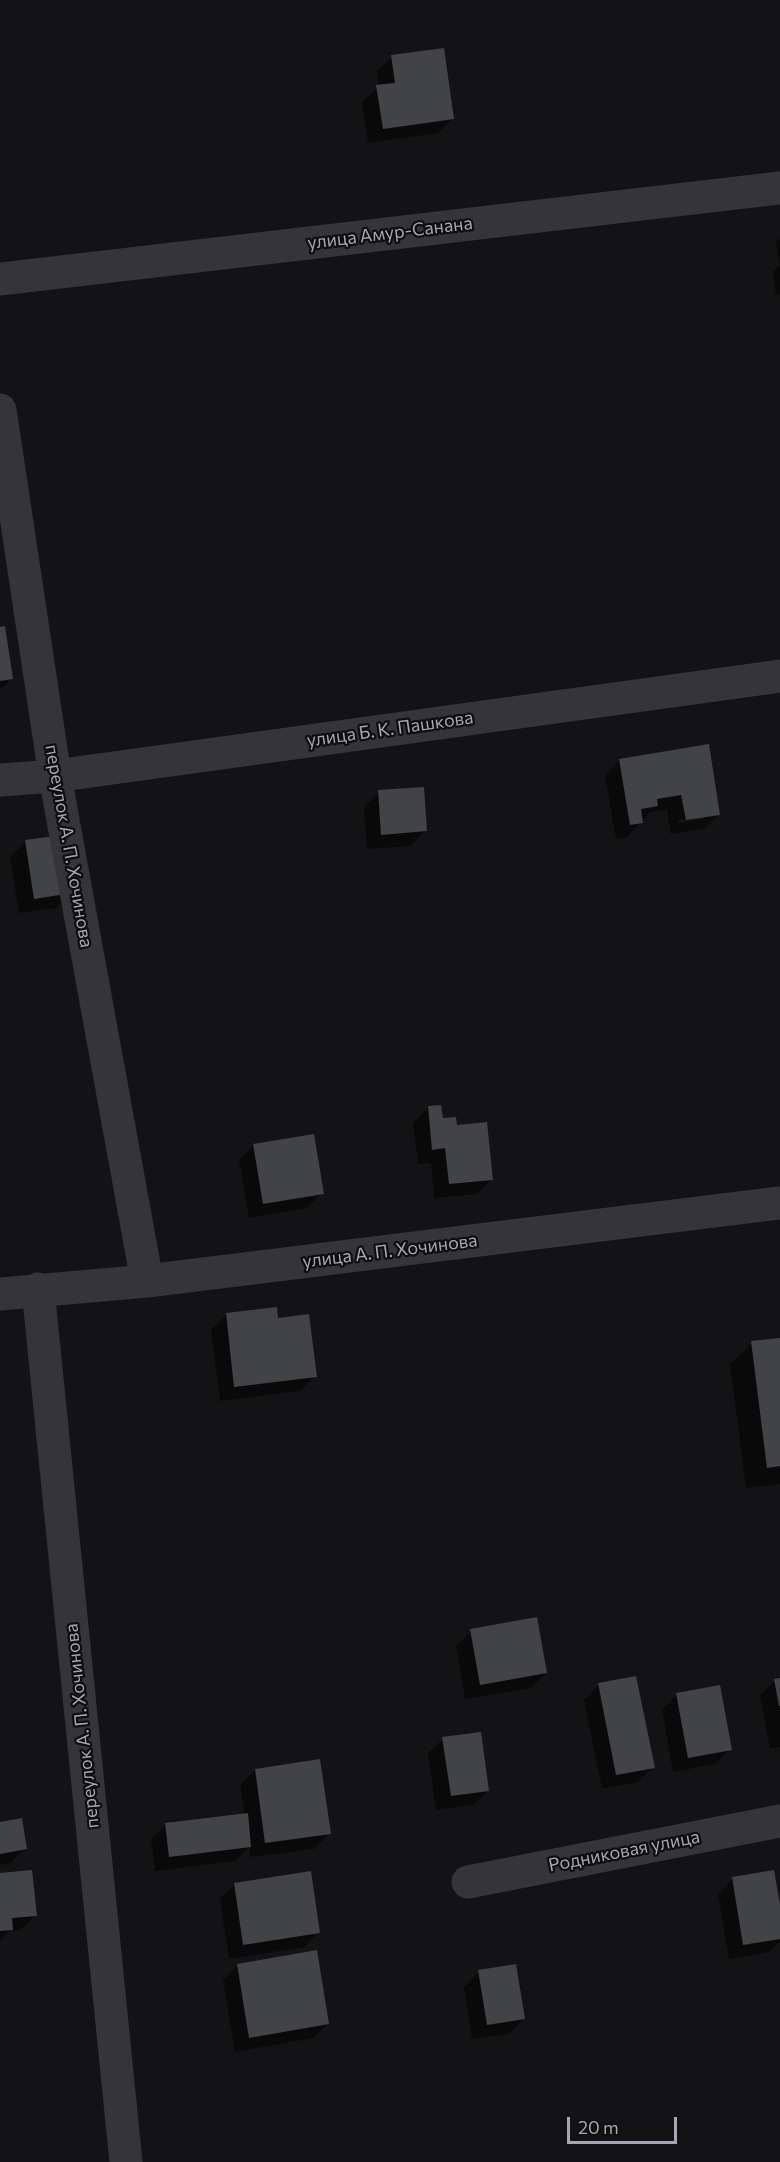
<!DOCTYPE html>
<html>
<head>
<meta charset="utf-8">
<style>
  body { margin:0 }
  #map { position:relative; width:780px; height:2162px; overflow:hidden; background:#131214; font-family:Commissioner,sans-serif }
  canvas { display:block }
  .scale { position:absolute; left:567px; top:2117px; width:110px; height:27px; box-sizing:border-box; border:3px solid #a5a8b3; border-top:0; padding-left:8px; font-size:18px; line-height:21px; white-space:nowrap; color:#a5a8b3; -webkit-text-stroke:4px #0e0e0f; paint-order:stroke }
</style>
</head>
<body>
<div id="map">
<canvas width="780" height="2162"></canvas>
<div class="scale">20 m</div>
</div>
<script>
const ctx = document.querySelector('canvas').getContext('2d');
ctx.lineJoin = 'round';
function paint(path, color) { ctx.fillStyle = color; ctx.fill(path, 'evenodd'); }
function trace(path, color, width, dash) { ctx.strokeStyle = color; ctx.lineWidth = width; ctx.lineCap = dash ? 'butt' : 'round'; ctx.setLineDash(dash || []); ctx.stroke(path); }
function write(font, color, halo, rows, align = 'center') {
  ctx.font = font + ' Commissioner,sans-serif'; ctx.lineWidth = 4.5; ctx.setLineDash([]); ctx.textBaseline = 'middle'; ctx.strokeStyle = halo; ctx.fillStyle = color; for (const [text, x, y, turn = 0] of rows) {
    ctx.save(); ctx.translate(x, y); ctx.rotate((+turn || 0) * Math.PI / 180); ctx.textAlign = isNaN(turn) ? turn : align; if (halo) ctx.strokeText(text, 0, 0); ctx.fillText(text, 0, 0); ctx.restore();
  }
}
paint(new Path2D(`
  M392,57l61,61 -15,15 -70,10 -6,-41 17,-15 -2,-16z
  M780,239v55l-4,1 -3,-23 7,-7 -4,-23z
  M0,628l11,51 -11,11z
  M620,760l99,54 -15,15 -33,5 -4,-25 -17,3 -23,25 -11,2 -11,-64zM704,816v3l-26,4v-3z
  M379,792l46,39 -14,15 -44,3 -3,-42z
  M62,836l8,57 -14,15 -37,5 -9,-56 15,-15z
  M428,1108l14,12 14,7 36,52 -15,15 -43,4 -3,-35 -13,1 -5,-41z
  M254,1145l68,48 -15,15 -58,10 -10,-58z
  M226,1315l51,4 38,57 -15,15 -80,10 -9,-71z
  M780,1339v145l-34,4 -16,-124 22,-21z
  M471,1631l75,42 -15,15 -66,11 -9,-53z
  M780,1680v67l-10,2 -10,-54 15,-14z
  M599,1685l54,82 -15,15 -36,7 -18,-89z
  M677,1695l53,54 -15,15 -42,8 -11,-63z
  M443,1739l45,52 -15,14 -37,5 -8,-57z
  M255,1770l74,64 -15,15 -63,8 -2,-10 -14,14 -80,10 -4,-32 15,-15 79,-9 -5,-30z
  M0,1823l26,25 -15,15 -11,2z
  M0,1874l35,42 -15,14 -10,1 -10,10z
  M733,1879l47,35v27l-11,11 -40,7 -11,-65z
  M234,1884l85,48 -15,15 -75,12 -9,-60z
  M238,1965l90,59 -15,14 -78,14 -12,-72z
  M479,1972l45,47 -15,15 -37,5 -8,-52z`), '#0007');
paint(new Path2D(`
  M444,48l10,71 -71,10 -7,-44 19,-2 -4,-28z
  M5,626l8,53 -13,2v-54z
  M709,744l11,71 -34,5 -5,-25 -24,4 1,7 -17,3 2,14 -13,2 -11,-66z
  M424,787l3,44 -46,4 -3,-45z
  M63,835l9,58 -38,6 -9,-59z
  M441,1105l2,13 13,-1 1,8 30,-3 6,58 -44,4 -4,-36 -13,2 -4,-44z
  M314,1134l10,60 -61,10 -10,-60z
  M277,1307l1,11 31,-4 8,63 -83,10 -8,-74z
  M780,1338v128l-13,2 -16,-127z
  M537,1617l10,56 -67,12 -10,-56z
  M636,1676l19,92 -39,7 -18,-92z
  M780,1678v28h-1l-5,-27z
  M720,1685l12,65 -44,8 -12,-65z
  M481,1732l8,59 -38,5 -9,-59z
  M320,1759l11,75 -66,9 -10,-74z
  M248,1813l3,34 -82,10 -4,-34z
  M22,1818l5,31 -27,5v-32z
  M32,1870l5,46 -25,2 1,12 -13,1v-58z
  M774,1870l6,35v34l-37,6 -11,-68z
  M311,1871l9,62 -77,12 -9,-62z
  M317,1950l12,74 -80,14 -12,-74z
  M516,1964l9,55 -38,6 -9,-55z`), '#424347');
trace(new Path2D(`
  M0,279l780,-91
  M0,410l55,366 92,505
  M0,780l55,-4 725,-100
  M38,1289l88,873
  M0,1294l147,-13 633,-78
  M468,1882l312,-61`), '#343439', 33);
write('18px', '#a5a8b3', '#0e0e0f', [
  ["улица Амур-Санана",390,233,-7],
  ["улица Б. К. Пашкова",390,729,-8],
  ["переулок А. П. Хочинова",69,846,80],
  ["улица А. П. Хочинова",390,1251,-7],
  ["переулок А. П. Хочинова",82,1726,-96],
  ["Родниковая улица",624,1851,-11]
]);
</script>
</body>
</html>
